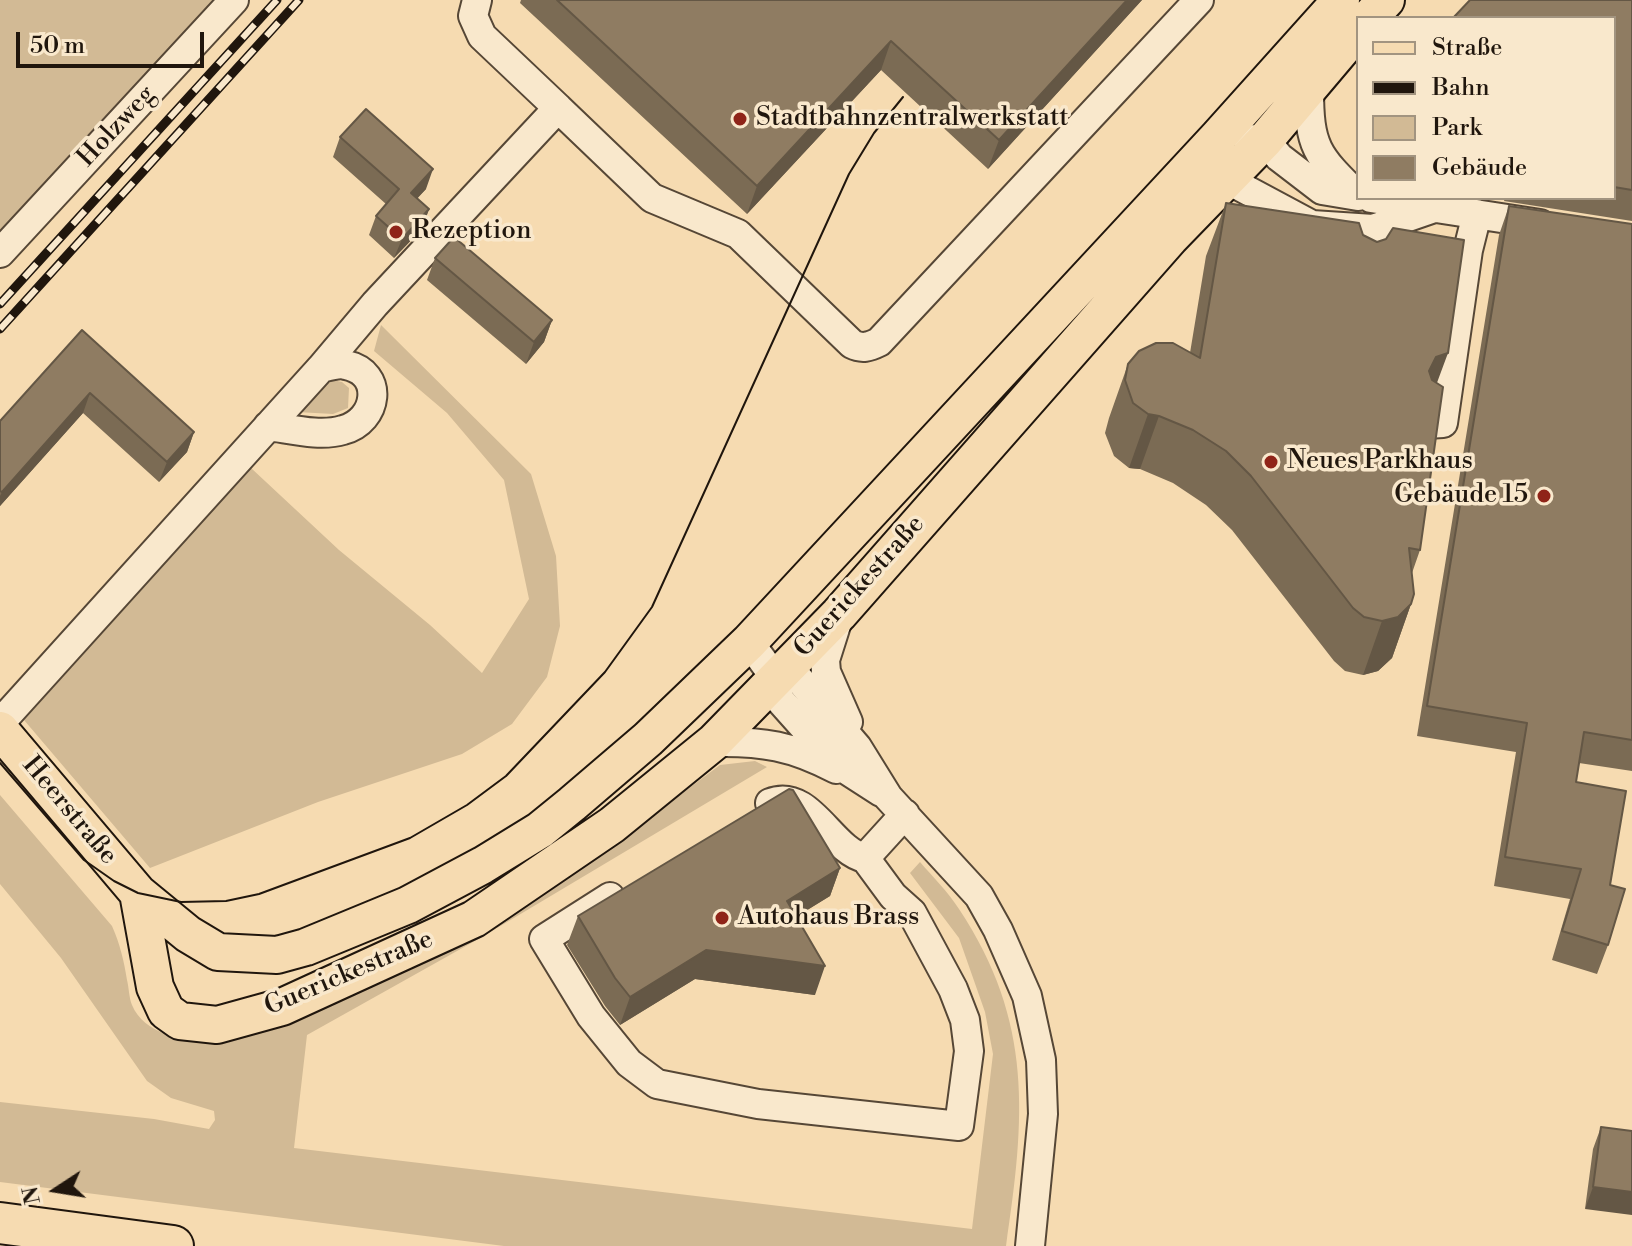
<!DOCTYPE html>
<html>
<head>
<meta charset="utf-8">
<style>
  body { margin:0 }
  #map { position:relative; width:1632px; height:1246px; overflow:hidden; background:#f6dbb1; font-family:"Libre Bodoni",serif }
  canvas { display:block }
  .legend { position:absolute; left:1356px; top:16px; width:260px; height:184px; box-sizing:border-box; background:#f9e8cc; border:2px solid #a29480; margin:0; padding:10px 14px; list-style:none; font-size:24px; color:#20160d }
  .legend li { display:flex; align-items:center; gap:16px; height:40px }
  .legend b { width:40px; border:2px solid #a29480 }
  .north { position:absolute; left:16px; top:1150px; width:80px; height:80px; -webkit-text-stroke:6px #f9e8cc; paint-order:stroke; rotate:258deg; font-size:22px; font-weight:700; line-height:32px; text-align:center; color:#20160d }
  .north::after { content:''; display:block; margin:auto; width:28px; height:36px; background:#20160d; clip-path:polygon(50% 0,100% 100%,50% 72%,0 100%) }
  .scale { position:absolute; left:16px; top:32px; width:188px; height:36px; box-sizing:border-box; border:4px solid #20160d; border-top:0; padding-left:10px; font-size:24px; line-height:28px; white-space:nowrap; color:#20160d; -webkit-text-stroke:6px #f9e8cc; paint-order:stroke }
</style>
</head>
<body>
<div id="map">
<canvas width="1632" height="1246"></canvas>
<ul class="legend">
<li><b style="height:10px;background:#f6dbb1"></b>Straße</li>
<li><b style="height:10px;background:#20160d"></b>Bahn</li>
<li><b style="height:22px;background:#d2ba95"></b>Park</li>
<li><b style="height:22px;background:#8f7c62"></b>Gebäude</li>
</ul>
<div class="north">N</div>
<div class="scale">50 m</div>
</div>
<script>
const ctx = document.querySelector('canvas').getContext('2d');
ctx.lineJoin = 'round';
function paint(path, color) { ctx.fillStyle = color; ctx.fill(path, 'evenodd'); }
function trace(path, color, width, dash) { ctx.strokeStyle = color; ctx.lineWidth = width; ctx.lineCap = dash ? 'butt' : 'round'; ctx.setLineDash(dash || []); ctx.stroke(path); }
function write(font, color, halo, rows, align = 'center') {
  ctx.font = font + ' "Libre Bodoni",serif'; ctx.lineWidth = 7; ctx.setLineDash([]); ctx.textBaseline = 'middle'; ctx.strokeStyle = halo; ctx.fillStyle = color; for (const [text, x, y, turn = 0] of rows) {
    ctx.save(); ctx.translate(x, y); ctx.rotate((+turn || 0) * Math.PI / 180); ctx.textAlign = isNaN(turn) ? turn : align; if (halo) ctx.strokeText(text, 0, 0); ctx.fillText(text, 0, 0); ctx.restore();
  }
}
paint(new Path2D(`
  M0,0h213l-213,243z
  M381,325l150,149 25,82 4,70 -13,51 -35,47 -50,30 -144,48 -168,66 -126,-148 227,-252 88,82 91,75 52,48 47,-74 -25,-119 -57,-67 -73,-62z
  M333,380l9,2 7,6 -1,20 -15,6 -36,-2 27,-31z
  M755,761l12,6 -285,170 -175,98 -13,113 678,81 21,-175 -8,-42 -26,-74 -49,-65 10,-11c13,15 28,30 39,47 75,113 66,210 47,337h-502l-504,-64v-80l154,17 55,10 6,-9 -1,-9 -43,-13 -24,-17 -86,-123 -61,-74v-89l112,131c8,18 12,35 15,54 2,8 2,18 5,25 14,34 63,37 94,35l400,-205 94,-70z`), '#d2ba95');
const minor = new Path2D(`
  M477,0l-4,16 9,20 76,72
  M1309,88c0,59 7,67 49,108
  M1247,139l18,1 14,17 43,33 36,6
  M1224,162l4,18 84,45 61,4 61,-21
  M1371,198l169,26
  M0,253l234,-253
  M321,368l54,-64 183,-196 94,90 86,36 114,110c10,5 17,3 27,-2l320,-342
  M1426,424l17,-1 25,-173 9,-36
  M838,619l-13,41 1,12 22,50
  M749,642l27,37 2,19 58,65 45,29
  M776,679l22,-1 59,69 31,50 91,99 19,34 29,66 14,64 2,54 -13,132
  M0,723l321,-355c8,-2 18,-5 25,-3 39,8 32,56 -3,65 -23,7 -52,-1 -75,-4
  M714,742c48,-1 79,4 122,27
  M770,803c40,-16 61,48 95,55l40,-44
  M610,897l-66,42 47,77 38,47 28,21 101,20 201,22 10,-75 -4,-31 -12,-31 -41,-76 -19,-17 -28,-38`);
const major = new Path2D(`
  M1369,18l17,-18
  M0,730l138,163 50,41 30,18 59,3 29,-8 102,-42 75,-40 57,-35 32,-26 76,-65 101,-97 469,-505 123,-137
  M138,893l17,94 11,24 14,10 37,4 65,-18 192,-88 138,-94 102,-83 125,-128 331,-376 95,-98 93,-110`);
const highway = new Path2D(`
  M0,1223l173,23`);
trace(minor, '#564736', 32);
trace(major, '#20160d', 40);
trace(highway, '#20160d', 44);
trace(minor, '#f9e8cc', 28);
trace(major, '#f6dbb1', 36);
trace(highway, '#f6dbb1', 40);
trace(new Path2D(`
  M0,763l84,97 30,21 24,12 43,9 45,-1 33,-7 151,-56 57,-33 39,-29 99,-104 47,-65 197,-433 25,-41 29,-36`), '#20160d', 2);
const rail = new Path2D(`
  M0,304l277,-304
  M0,329l299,-329`);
trace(rail, '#20160d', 9);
trace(rail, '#f9e8cc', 6, [18]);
paint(new Path2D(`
  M521,0h621l-154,169 -107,-99 -134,144 -227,-211z
  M1632,0v221l-128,-20 1,-3h109v-180z
  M340,137l86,52 -9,9 12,11 -7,20 -28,29 -25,-23 7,-19 10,-12 -53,-47z
  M1226,203l137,32 74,148 -17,167 -8,23 -1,31 -19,54 -14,13 -15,4 -18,-4 -11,-10 -102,-131 -26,-25 -33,-22 -33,-14 -11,-1 -15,-12 -9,-23 4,-15 19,-54 62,-11 16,-97z
  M1509,206l123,18v547l-53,-8 -3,19 34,103 -2,60 -11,29 -45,-14 18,-61 -76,-13 22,-134 -99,-16 82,-501z
  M435,258l117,62 -8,22 -18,22 -99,-84z
  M82,330l112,102 -7,20 -28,30 -76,-69 -83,93v-85z
  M840,868l-10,28 -34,21 19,78 -120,-16 -75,46 -15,-19 -38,-61 11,-29z
  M1601,1127l31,4 -47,78 8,-60z`), '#7b6b54');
paint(new Path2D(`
  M1127,0h15l-154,169 11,-29z
  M891,41l-10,29 -134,144 10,-28z
  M433,169l-7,20 -22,24 7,-20z
  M429,209l-7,20 -28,29 8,-19z
  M552,320l-8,22 -18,22 8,-22z
  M1448,353l-20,54 1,-36 7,-14z
  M90,393l-7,20 -83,93v-10l2,-4z
  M1148,414l11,2 -19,53 -11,-1z
  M194,432l-7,20 -28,30 8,-20z
  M1411,604l-19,54 -14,13 -15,4 19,-54z
  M840,868l-10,28 -54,33 11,-28z
  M706,950l119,16 -10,29 -120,-16 -75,46 10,-28z
  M1593,1187l39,5v23l-47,-6z`), '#645745');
const building = new Path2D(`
  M557,0h570l-128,140 -108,-99 -134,145z
  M1470,0h162v190l-18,-3v-169h-161z
  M366,109l67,60 -22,24 18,16 -27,30 -26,-23 23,-27 -59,-52z
  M1226,203l133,20 4,12 14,7 9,-3 7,-11 71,12 -16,113 -12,4 -7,14 3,9 11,7 -23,163 -11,-2 5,46 -3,10 -13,13 -16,4 -18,-4 -11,-9 -102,-132 -25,-25 -33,-21 -34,-14 -11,-2 -15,-11 -8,-23 3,-16 11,-13 17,-8h17l27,15z
  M1509,206l123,18v516l-48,-8 -8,50 50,9 -16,94 15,4 -17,56 -46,-14 19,-62 -76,-12 22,-134 -100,-17z
  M454,237l98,83 -18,22 -99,-84z
  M82,330l112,102 -27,30 -77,-69 -88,99 -2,-1v-70z
  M789,789l4,1 47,78 -53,33 38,65 -119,-16 -76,47 -15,-19 -37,-62z
  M1601,1127l31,4v61l-39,-5z`);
paint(building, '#8f7c62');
trace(building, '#645745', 2);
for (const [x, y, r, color] of [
  [740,119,8,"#8f2418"],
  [396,232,8,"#8f2418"],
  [1271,462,8,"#8f2418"],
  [1544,496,8,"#8f2418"],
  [722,918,8,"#8f2418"]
]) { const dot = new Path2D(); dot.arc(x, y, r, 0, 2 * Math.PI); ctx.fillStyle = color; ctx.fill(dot); trace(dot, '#f9e8cc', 3); }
write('26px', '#20160d', '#f9e8cc', [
  ["Stadtbahnzentralwerkstatt",756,119],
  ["Rezeption",412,232],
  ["Neues Parkhaus",1287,462],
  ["Gebäude 15",1528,496,"right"],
  ["Autohaus Brass",738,918]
], 'left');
write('26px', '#20160d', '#f9e8cc', [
  ["Holzweg",117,127,-47],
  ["Guerickestraße",860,587,-48],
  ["Heerstraße",69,811,50],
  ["Guerickestraße",349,974,-23]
]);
</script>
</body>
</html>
